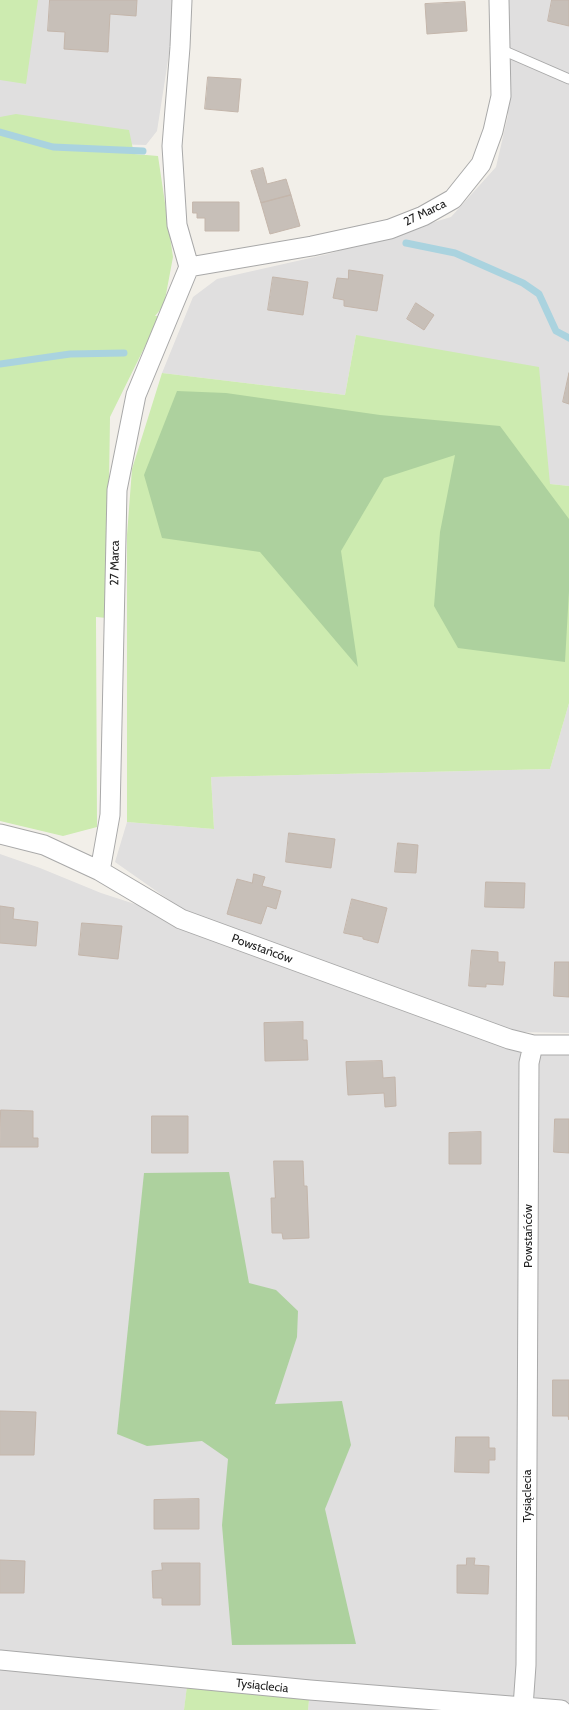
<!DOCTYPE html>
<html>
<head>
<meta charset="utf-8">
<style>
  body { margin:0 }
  canvas { display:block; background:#f2efe9 }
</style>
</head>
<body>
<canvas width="569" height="1710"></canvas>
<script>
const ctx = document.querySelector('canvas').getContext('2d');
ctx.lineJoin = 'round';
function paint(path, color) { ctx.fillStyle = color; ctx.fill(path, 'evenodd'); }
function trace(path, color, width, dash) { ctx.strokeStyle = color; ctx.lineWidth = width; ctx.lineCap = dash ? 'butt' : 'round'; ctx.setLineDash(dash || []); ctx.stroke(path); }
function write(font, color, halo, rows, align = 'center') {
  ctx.font = font + ' Cabin,sans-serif'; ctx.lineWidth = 4; ctx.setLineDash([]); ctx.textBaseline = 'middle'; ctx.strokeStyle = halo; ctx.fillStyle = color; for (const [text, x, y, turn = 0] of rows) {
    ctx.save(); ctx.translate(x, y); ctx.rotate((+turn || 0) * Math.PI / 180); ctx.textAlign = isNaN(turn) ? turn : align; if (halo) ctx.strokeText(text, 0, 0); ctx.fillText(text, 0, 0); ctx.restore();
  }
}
paint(new Path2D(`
  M25,0h147l-1,41 -14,90 -11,14 -70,-2 -76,-22v-45z
  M507,0h62v486l-19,-2 -194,-149 -11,60 -183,-22 31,-76 24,-18 111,-25 123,-37 45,-50 12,-52z
  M569,703v330l-51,-1 -329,-118 -74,-52 12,-40 87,7 -3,-52 339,-8z
  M0,854l40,14 61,25 80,26 352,126h36v665h-261l2,-19 -122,-13 -4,32h-184z`), '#e0dfdf');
paint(new Path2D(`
  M0,0h38l-12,84 -26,-4z
  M16,114l113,16 5,24 24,2 15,101 -9,48 -9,11h5l-50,101 -3,201 -11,-1 1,210 -34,9 -63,-15v-704z
  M356,335l183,32 11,117 19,2v217l-19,66 -339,8 3,52 -87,-7v-287l5,-66 30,-96 183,22z
  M188,1678l122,12 -2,20h-124z`), '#cdebb0');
paint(new Path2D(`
  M177,391l49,2 154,22 120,11 69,93v72l-4,71 -107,-14 -24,-42 6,-74 15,-77 -71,23 -43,73 17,116 -98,-115 -98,-14 -18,-63z
  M229,1172l20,111 27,7 22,21 -1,26 -22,67 67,-3 9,44 -26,64 31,135 -124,1 -10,-120 6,-66 -26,-18 -55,5 -30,-12 27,-261z`), '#add19e');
trace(new Path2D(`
  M0,132l53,15 90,4
  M406,243l49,10 68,30 16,11 17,37 13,7
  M0,364l70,-10 54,-1`), '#aad3df', 7);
const building = new Path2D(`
  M50,0h87l-1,16 -26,-2 -2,38 -44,-3 1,-17 -17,-1z
  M552,0h17v26l-21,-5z
  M465,2l2,29 -40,3 -2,-30z
  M208,77l33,2 -3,33 -33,-3z
  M263,168l4,16 19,-5 5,16 -30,8 -10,-32z
  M291,195l9,31 -30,8 -9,-31z
  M193,202h46v29h-34v-13h-8v-5h-4z
  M349,270l34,5 -6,36 -33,-5v-6l-11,-2 4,-20 11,1z
  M273,277l35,5 -5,33 -35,-5z
  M416,303l18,12 -10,15 -17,-11z
  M569,373v31l-6,-2z
  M289,833l46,6 -4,29 -45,-6z
  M398,843l20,2 -2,28 -21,-1z
  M254,874l11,3 -3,9 19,5 -5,18 -9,-3 -6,18 -34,-10 10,-35 15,4z
  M486,882l39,1 -1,25 -39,-1z
  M352,899l35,9 -9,35 -15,-4v-2l-19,-4z
  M0,906l14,2 -1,11 25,3 -2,24 -36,-3z
  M82,923l40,3 -4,33 -39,-4z
  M472,950l26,2v10h7l-2,23 -17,-1v3l-17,-1z
  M555,962h14v35l-15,-1z
  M303,1022v18h4l1,20 -43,1 -1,-38z
  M382,1061l1,17 12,-1 1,29 -11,1 -1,-14 -36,2 -2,-33z
  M1,1110l32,1v27h5v9h-38z
  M152,1116h36v37h-36z
  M555,1119h14v34l-15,-1z
  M481,1132v32h-32v-31z
  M274,1161h29l1,25h3l2,52 -26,1 -1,-6h-10l-1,-35h4z
  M553,1380h16v40l-1,-4h-15z
  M0,1411l36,1 -2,43h-34z
  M456,1437h33v11h6v12h-6v13l-34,-1z
  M199,1499v30h-45v-29z
  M467,1558h8l-1,7 15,1 -1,28 -31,-1v-28h9z
  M0,1560l25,1 -1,32h-24z
  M162,1563h38v42h-38v-7h-9l-1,-27 10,-1z`);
paint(building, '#c7bfb8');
trace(building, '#c4b6ab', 1);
const service = new Path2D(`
  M500,49l69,30`);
const minor = new Path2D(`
  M189,267l123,-21 78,-17 33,-13 30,-17 28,-35 12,-33 8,-35 -2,-96
  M0,834l44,11 56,26 81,48 328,120 24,6h36
  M100,871l10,-56 7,-325 19,-95 53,-128 -12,-42 -5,-79 8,-99 2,-47
  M0,1660l310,30 251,20
  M523,1707l3,-42 3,-602 4,-18`);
trace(service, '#a9a9a9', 11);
trace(minor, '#a9a9a9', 21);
trace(service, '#fff', 9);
trace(minor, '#fff', 19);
write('12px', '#222', '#fff', [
  ["27 Marca",425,213,-26],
  ["27 Marca",115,563,-89],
  ["Powstańców",262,949,20],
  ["Powstańców",528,1236,-90],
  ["Tysiąclecia",527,1496,-90],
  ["Tysiąclecia",262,1686,6]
]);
</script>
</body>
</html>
